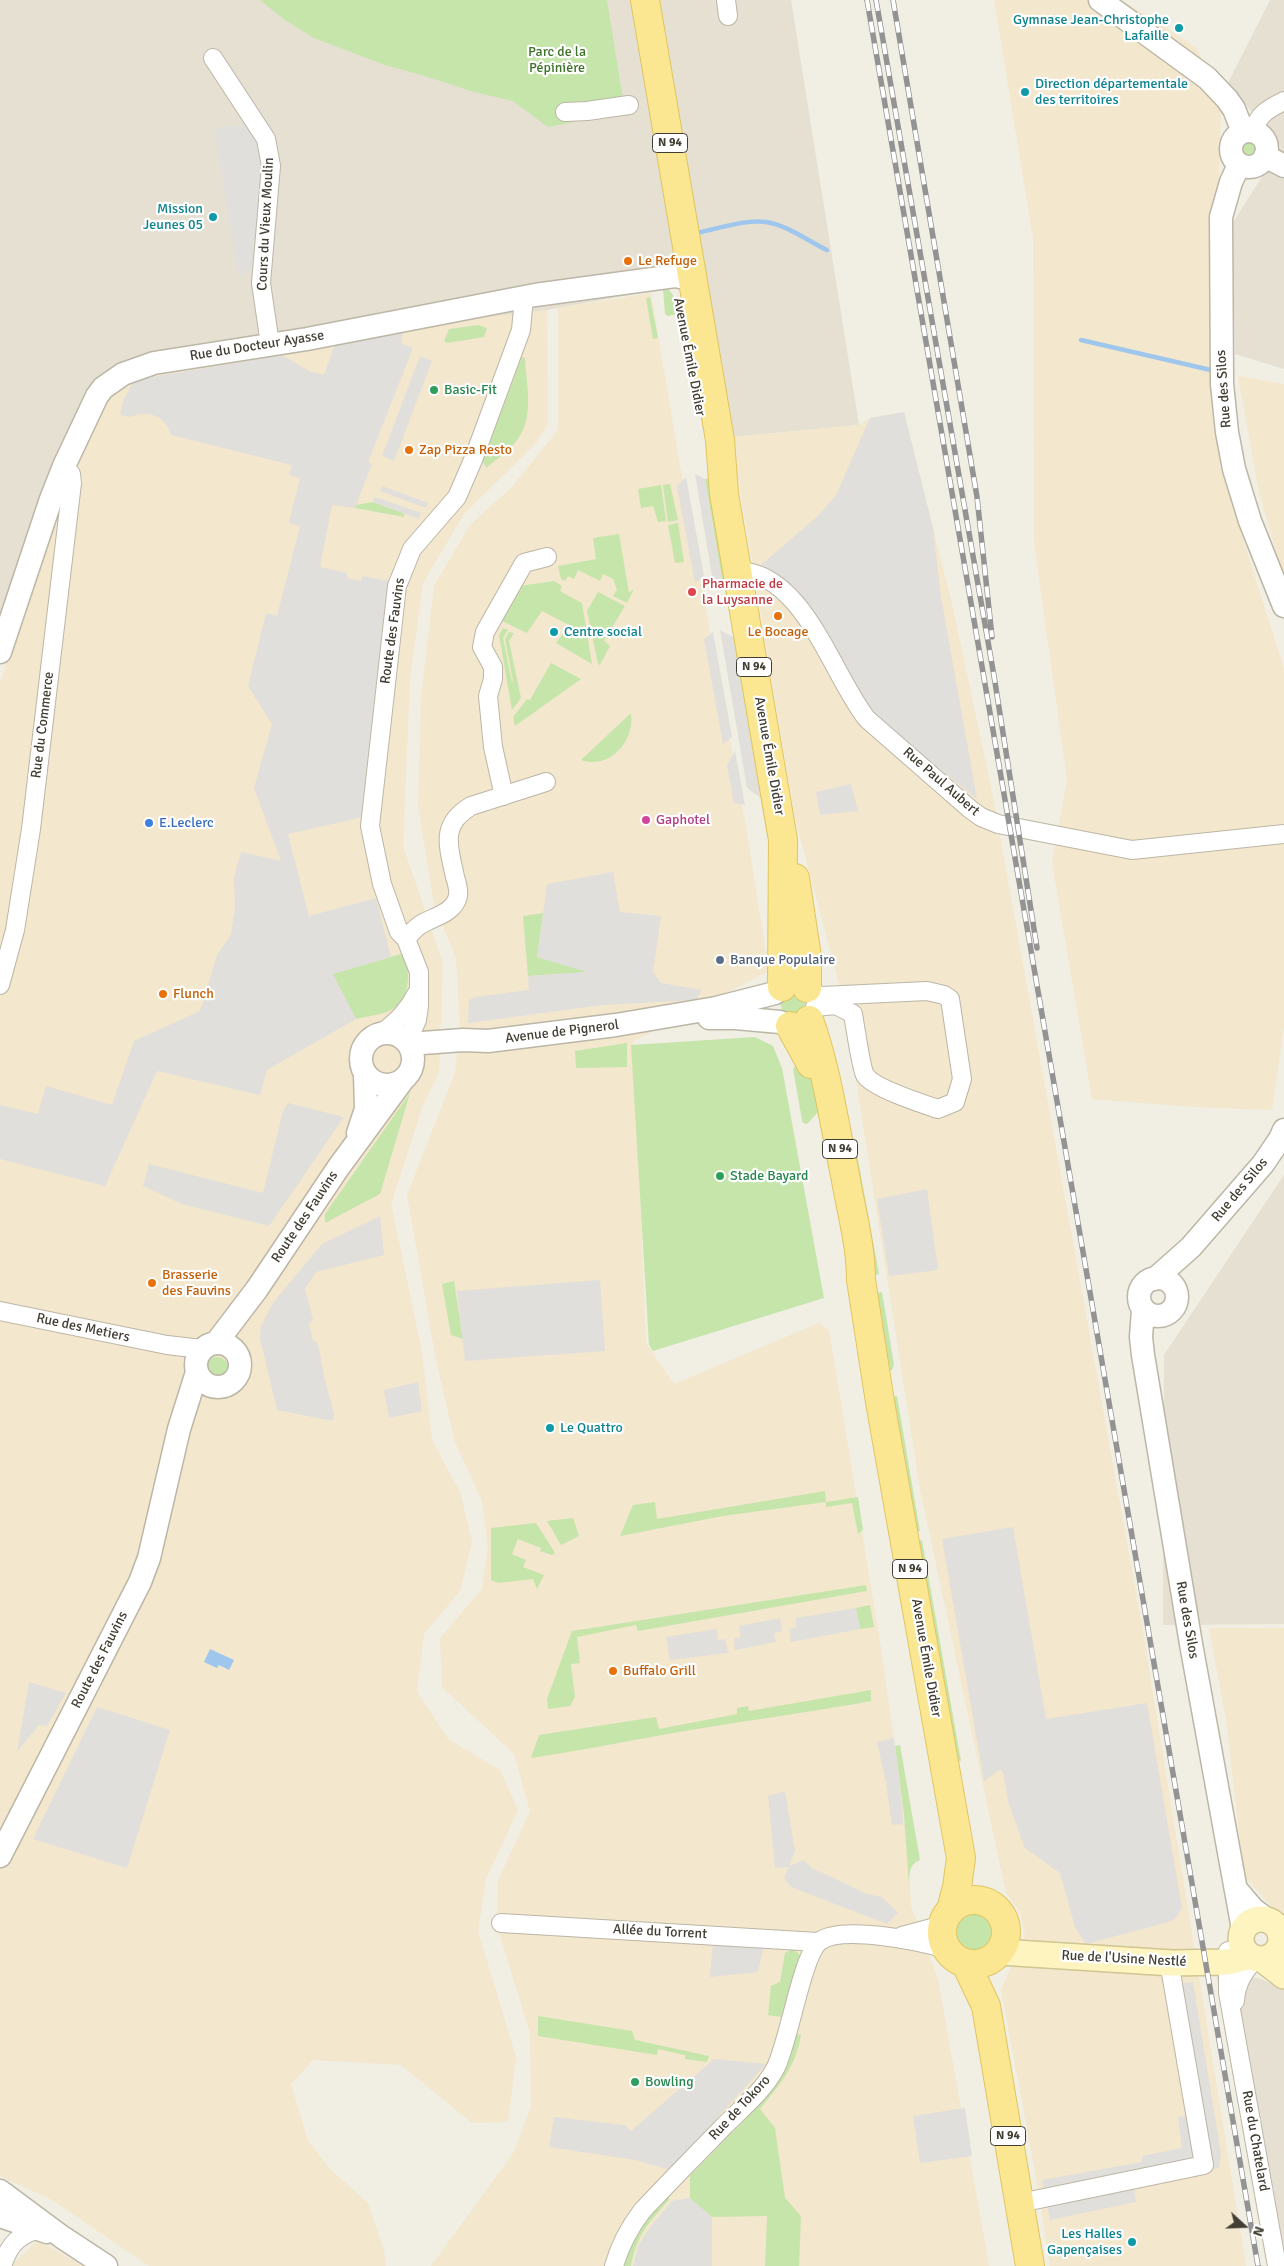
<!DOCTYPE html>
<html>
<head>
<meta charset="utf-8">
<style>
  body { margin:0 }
  #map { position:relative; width:1284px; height:2266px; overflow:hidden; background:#f1eee3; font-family:Signika,sans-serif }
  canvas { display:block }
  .north { position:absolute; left:1219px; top:2201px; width:50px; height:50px; -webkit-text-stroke:4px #fff; paint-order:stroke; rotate:110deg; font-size:14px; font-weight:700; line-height:20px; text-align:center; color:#423e33 }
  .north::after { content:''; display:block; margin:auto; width:18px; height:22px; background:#423e33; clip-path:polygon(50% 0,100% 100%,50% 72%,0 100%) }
</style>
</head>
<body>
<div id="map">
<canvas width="1284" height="2266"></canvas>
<div class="north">N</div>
</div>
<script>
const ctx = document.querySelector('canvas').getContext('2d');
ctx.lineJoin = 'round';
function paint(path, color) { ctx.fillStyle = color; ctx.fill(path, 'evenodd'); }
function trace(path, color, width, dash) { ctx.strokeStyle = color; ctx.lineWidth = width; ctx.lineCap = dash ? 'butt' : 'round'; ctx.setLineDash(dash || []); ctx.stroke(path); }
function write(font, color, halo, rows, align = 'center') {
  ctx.font = font + ' Signika,sans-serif'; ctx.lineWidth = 4.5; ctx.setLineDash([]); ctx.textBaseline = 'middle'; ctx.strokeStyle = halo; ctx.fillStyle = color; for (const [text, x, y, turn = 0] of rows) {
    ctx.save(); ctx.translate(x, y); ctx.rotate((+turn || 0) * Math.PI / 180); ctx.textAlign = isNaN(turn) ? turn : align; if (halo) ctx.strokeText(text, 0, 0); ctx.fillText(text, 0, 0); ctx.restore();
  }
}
paint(new Path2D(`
  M0,0h791l68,425 -128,12 -25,-156 -159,29 -402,66 -145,249z
  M1270,0h14v369l-49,-15 -3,-130 49,-77 -53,-64z
  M1284,1175v449l-121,1 1,-270z
  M1216,1972l42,6 26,11v277h-16z`), '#e5e0d1');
paint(new Path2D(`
  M994,0h128l75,48 24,58 -8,264 7,96 64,203v359l-12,82 -79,-3 -101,-8 -40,-236 15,-83 -33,-238 -1,-304z
  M651,293l34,202 62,338 22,138 -135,70 12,302 28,41 145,-61 10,7 51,312 20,141 7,58 4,65 27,73 51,287h-558l83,-114 17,-46 -1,-73 -33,-107 1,-45 32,-70 -16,-57 -72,-67 -2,-49 42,-49 6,-42 -6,-46 -27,-59 -19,-82 -29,-165 48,-122 5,-46 -4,-69 -22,-53 -16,-101 3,-106 13,-112 36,-61 42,-38 46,-57v-122z
  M547,310l1,114 -12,19 -72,71 -41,69 -13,95 -7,168 40,117 -4,110 -16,32 -32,99 31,148 10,88 28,52 12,50 -12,49 -36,43 -7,58 31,47 52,31 18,40 -32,69 -8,52 38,126 -8,65 -36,1 -71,-58 -88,-5 -22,24 17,57 22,28 38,34 16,47 2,16h-237l-97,-66 -52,-24v-1493l53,-160 46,-113 14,-17 32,-17 293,-53z
  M1238,376l46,8v194l-25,-85z
  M904,412l49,196 39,184 150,834 104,640h-196l-16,-100 -33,-176 24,-55 -5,-23 -14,-19 -86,-404 -76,-486 -49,-185 -64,-381 128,-12 11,-7z
  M1209,1628h75v293l-40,-46 -18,-155z
  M38,2240l45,26h-70v-2z`), '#f3e7cd');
paint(new Path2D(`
  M260,0h347l18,112 -77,15 -35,-26 -39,-9 -49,-16 -40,-11 -71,-27 -29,-18z
  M1239 150a9 9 0 1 1 18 0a9 9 0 1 1-18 0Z
  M663,289l6,1 4,5 4,19 -9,2 -3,-2z
  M650,297l8,41 -5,1 -7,-41z
  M478,325l9,3 -3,9 -37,6 -3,-2 5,-12z
  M522,357l3,1c1,22 8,53 -3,74 -7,15 -24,26 -36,36l-3,-7z
  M713,478l17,107 -7,1 -18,-107z
  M670,484l8,36 -10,2 -5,-37z
  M661,485l5,36 -8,1 -5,-16 -12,2 -3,-19z
  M373,502l31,11v4l-49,-9 1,-3z
  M678,523l6,39 -9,1 -7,-38z
  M619,534l10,59 5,-4 -7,14 -14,-7 4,-6 -4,-11 -10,-5 -3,7 -22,-11 -4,9 -6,-3 -3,5 -4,-2 -3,-13 38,-7 -3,-21z
  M554,581l8,5 -2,5 22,12 10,61 -36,-21 13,-18 -27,-14 -15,22 -27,-13 19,-34z
  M598,592l27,14 -21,35 6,5 -10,19 -2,-1 -11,-53z
  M503,628l5,2 -5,8 9,44 1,-1 -8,-42 4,-7 5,1 -5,8 12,57 -9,12 -13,-75z
  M738,636l32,185 -3,14 -34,-198z
  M551,663l30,16 -66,47 -2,-9 14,-18 3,1z
  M631,713c4,28 -21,57 -50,47z
  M544,913l-7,44 52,15 -61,4 -5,-60z
  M404,953c6,18 8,46 -13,57 -9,5 -24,6 -35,9l-24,-45z
  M781 1005a12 12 0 1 1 24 0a12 12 0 1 1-24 0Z
  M755,1037l18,9 9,22 42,230 -171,53 -4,-6 -18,-300z
  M627,1043v24l-51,1 -1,-17z
  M796,1065l13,5 11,36 -2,6 -11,12 -4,-1 -1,-3 -9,-51z
  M410,1093l-30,101 -55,29v-9z
  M854,1138l25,136 -8,2 -25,-136z
  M454,1281l9,58 -12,-4 -9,-51z
  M882,1292l12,73 -2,5 -5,1 -14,-77z
  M206 1368a11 11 0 1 1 22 0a11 11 0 1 1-22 0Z
  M897,1396l23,135 -8,2 -23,-136z
  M825,1491l1,11 32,-5 5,33 -5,4 -6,-31 -26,4v-5l-103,14 -103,20 13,-31 22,-3 2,17z
  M573,1518l6,18 -18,9 -14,-24z
  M536,1523l19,30 -3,2 -12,-4 1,-3 -23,-9 -6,15 14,6 -3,7 21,8 -7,14 -4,-10 -35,4 -7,-3v-52z
  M922,1540l39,221 -8,1 -39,-220z
  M866,1585l1,6 -229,40 -2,-6 -59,12 3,26 -9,1 4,33 -5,9 -22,3 -1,-10 25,-68z
  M870,1605l4,22 -14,2 -4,-21z
  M871,1690v11c-58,11 -116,18 -174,28 -56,9 -111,21 -166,29l8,-23 117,-18 3,12 78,-15v-6l11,-2 1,5z
  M900,1745l20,115c-12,5 -10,14 -11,25l-5,-70 -9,-69z
  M951 1933a22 22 0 1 1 44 0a22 22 0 1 1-44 0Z
  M793,1949l7,6 -19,62 -13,-2 3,-29 9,-4 5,-29z
  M538,2016l94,15 3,9 74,16 -2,6 -22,-3v-4l-27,-6 -1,6 -119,-19z
  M796,2034l5,1c-6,33 -20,48 -41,74l15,19 10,70 16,18 -2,50h-34l2,-50 -55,1 -22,-19v-22l57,-59 39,-48z
  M666,2196h3v4c-20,22 -33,36 -38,66h-8c9,-30 21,-47 43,-70z`), '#c6e5ab');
paint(new Path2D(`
  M252,125l12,35 -7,103 -18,15 -25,-150z
  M403,332l-2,11 12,5 -45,114 4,2 -17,44 -23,-3 -12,62 27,6v5l14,3 1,-5 26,5 -25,236 -75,17 21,82 67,-18 15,59 -58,17 23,45 -89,51 -7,25 -103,-24 -52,115 -105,-27v-54l38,9 8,-28 66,19 22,-64 66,-30 17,-56 14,-20 4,-28 -1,-29 7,-26 40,9 -27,-73 18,-64 -24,-38 18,-73 11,3 23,-90 -11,-3 11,-45 -11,-3 3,-10 -121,-30 -4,-10 -7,-7 -10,-4h-11l-9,3 -10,-2 3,-14 9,-17 14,-6 136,-23 27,16 15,4 11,-31z
  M420,356l12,5 -38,100 -12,-5z
  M904,412l29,116 8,69 36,202 -103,-83 -94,-137 -19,-14 57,-49 18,-21 34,-77z
  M695,474l10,5 18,107 -10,-4z
  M686,477l18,99 -9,7 -18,-97z
  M382,486l46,17 -2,5 -46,-17z
  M375,497l46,16 -2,6 -46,-17z
  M720,630l13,7 28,161 -14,-10z
  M713,632l19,105 -9,7 -19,-105z
  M735,751l10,54 -11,-2 -7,-38z
  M851,784l7,27 -38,4 -4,-23z
  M613,872l7,40 41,4 -8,56 8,11 41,7 -6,10 -93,5 -135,18 1,-23 6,-3 54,-7 -1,-14 59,-4 -50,-15 10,-73z
  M288,1103l56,14 -75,109 -87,-22 -39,-18 6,-22 114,29 20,-82z
  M927,1189l11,81 -49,6 -12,-77z
  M380,1216l4,39 -68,17 -11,17 8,31 -4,3 4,18 5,2 6,33 10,38 -1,7 -56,-11 -17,-72 1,-12 12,-23 49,-59z
  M600,1280l5,71 -140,10 -8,-70z
  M418,1382l4,29 -33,7 -5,-28z
  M1013,1527l33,192 101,-16 35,205 -7,11 -10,4 -79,21 -11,-17 -15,-54 -35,-25 -17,-46 -4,-26 -3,-7 -17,12 -42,-242z
  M856,1608l4,21 -69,13 -1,-13 6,-2v-9z
  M780,1618l2,13 -8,2 2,9 -41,8 -1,-11 7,-2 -2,-11z
  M717,1629l1,11 7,-1 3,14 -58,7 -4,-23z
  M29,1682l37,11 -19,33 -8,-1 -22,27z
  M97,1707l73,23 -43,138 -94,-29z
  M894,1738l6,45 3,41 -11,1 -6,-42 -9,-41z
  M785,1791l10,60 -6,15 15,-6 8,8 55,26 15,3 16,16 -11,11 -96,-37 -7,-9 5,-11 -14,1 -7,-72z
  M713,1943l51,2 -6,27 -48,5z
  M1193,1982l28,172 -2,14 -85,17 2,17 -86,18 -8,-40 100,-18v-6l40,-8 -4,-31 8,-1 -22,-130z
  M714,2059l52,5 -96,106 -35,-10 -86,-13 5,-30 70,8 7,6z
  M965,2108l7,48 -52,7 -7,-47z
  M690,2198l22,19v49h-79l5,-20 11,-18 23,-27z`), '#e1dfdb');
paint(new Path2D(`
  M210,1649l24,11 -5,10 -10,-5 -2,3 -13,-6z`), '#9fc6ed');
trace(new Path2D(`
  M701,232c19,-4 46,-13 65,-10 21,3 42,19 61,28
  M1081,340l134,31`), '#9fc6ed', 4.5);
const minor = new Path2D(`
  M726,0l2,16
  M213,58l53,81 5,27 -10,117 9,61
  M565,112l22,-1 42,-6
  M1253,132c5,-18 15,-23 31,-31
  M738,571c66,2 94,104 129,148l103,90 11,8 17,7 134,26 152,-16
  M504,796l-11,-49 -5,-51 5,-17v-12l-11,-20 3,-15 39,-69 23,-6
  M406,939c4,-5 8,-10 14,-14 12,-8 34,-11 38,-29 1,-6 -1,-13 -3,-19 -6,-30 -16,-52 16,-71l75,-24
  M0,985l15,-55 16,-101 41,-346 -1,-9 -7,-8
  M812,993l10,3 105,-5 17,4 6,4 12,80 -7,23 -17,7c-15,-5 -65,-21 -73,-34 -4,-7 -10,-50 -12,-61l-17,-9 -21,2
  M382,1033c15,-12 26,-22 35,-40
  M407,1042l10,-22 2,-14v-34l-13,-33 -7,-7 -17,-48 -12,-58 27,-240 15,-37 45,-52 16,-37 48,-130 3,-33
  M0,1311l167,34 35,4
  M501,1923l317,19
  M902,1936l41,-11
  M1228,1951v42l49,273
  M1235,2001c1,-18 9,-30 21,-43
  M1020,2203l184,-38 -33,-192 1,-10
  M4,2261c7,-19 16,-26 35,-32
  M614,2266c6,-21 15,-38 28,-55 27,-29 55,-57 82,-85 18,-18 39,-35 51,-57 14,-26 27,-115 45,-128 22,-16 100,0 126,8`);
const tertiary = new Path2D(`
  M1100,0l107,78 20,21 7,10 9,23
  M1231 149a18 18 0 1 1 36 0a18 18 0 1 1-36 0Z
  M1265,156l19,10
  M1239,165l-8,17 -10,35 1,167 5,48 7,37 16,52 34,85
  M0,652l51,-153 13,-33 33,-70 6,-8 20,-14 31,-11 153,-24 228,-44 140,-19 10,2 9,8
  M709,1018h26l45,4
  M361 1059a26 26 0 1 1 52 0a26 26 0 1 1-52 0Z
  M409,1044l54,-4 25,1 128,-16 100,-17 59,-15
  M358,1133l8,-24 -1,-35
  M1139 1297a19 19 0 1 1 38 0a19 19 0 1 1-38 0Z
  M1155,1279l36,-32 72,-83 17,-25 4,-9
  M1143,1310l-2,27 2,18 48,289 52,285
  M196 1365a22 22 0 1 1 44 0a22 22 0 1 1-44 0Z
  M216,1343l41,-54 81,-121 64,-87
  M0,1856l140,-274 9,-24 30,-129 18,-57
  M1236,1889l17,20 12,9
  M0,2191l62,46 44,29
  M0,2216l47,16`);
const secondary = new Path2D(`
  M1241 1939a20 20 0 1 1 40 0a20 20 0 1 1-40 0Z
  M1000,1952l172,11 56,-1 23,-6
  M1262,1959l22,17`);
const primary = new Path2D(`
  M645,0l75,440 4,54 59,346 -1,147
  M795,878l12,79v31
  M809,1020c18,50 25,103 36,155 6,35 16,70 16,105l19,122 81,456 -4,29 -6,23
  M790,1026l21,38
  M942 1932a32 32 0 1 1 64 0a32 32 0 1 1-64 0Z
  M966,1964l20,42 44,260`);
trace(minor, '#bcb6a6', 20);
trace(tertiary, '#bcb6a6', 25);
trace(secondary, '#d0c593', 28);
trace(primary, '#e0c562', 30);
trace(minor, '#fff', 18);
trace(tertiary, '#fff', 22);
trace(secondary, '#fdf4c0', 25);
trace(primary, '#fbe791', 28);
const rail = new Path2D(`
  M867,0l391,2266
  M876,0l118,676 43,272
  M893,0l84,497 15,140`);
trace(rail, '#939393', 5.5);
trace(rail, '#fff', 4, [11]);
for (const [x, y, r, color] of [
  [1179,28,5,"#0f9aa8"],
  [1025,92,5,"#0f9aa8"],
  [213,217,5,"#0f9aa8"],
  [628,261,5,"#e8710a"],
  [434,390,5,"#2e9e5b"],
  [409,450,5,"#e8710a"],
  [692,592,5,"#e0444e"],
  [778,616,5,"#e8710a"],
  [554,632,5,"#0f9aa8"],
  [646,820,5,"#d1479c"],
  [149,823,5,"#3f7fe0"],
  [720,960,5,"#5c6f8a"],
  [163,994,5,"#e8710a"],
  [720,1176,5,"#2e9e5b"],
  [152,1283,5,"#e8710a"],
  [550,1428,5,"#0f9aa8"],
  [613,1671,5,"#e8710a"],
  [635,2082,5,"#2e9e5b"],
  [1132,2242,5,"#0f9aa8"]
]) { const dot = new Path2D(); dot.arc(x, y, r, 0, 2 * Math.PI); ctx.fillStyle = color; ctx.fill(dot); trace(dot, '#fff', 2); }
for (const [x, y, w] of [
  [670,143,35],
  [754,667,35],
  [840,1149,35],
  [910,1569,35],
  [1008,2136,35]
]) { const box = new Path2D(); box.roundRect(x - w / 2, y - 9.5, w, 19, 4); ctx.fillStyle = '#fff'; ctx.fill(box); trace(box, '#423e33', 1); }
write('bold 12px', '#423e33', null, [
  ["N 94",670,143],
  ["N 94",754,667],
  ["N 94",840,1149],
  ["N 94",910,1569],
  ["N 94",1008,2136]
]);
write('14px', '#0d838f', '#fff', [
  ["Gymnase Jean-Christophe",1169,20],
  ["Lafaille",1169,36],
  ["Direction départementale",1035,84,"left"],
  ["des territoires",1035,100,"left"],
  ["Mission",203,209],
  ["Jeunes 05",203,225],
  ["Centre social",564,632,"left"],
  ["Le Quattro",560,1428,"left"],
  ["Les Halles",1122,2234],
  ["Gapençaises",1122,2250]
], 'right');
write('14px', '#3e7229', '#fff', [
  ["Parc de la",557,52],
  ["Pépinière",557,68]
]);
write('14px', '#423e33', '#fff', [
  ["Cours du Vieux Moulin",266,224,-87],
  ["Rue du Docteur Ayasse",257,346,-9],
  ["Avenue Émile Didier",689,357,79],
  ["Rue des Silos",1224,389,-94],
  ["Route des Fauvins",393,631,-82],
  ["Rue du Commerce",43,725,-83],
  ["Avenue Émile Didier",769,756,80],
  ["Rue Paul Aubert",941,782,41],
  ["Avenue de Pignerol",562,1032,-7],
  ["Rue des Silos",1240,1190,-50],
  ["Route des Fauvins",305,1217,-56],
  ["Rue des Metiers",83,1328,12],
  ["Rue des Silos",1187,1620,80],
  ["Avenue Émile Didier",926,1658,80],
  ["Route des Fauvins",100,1660,-63],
  ["Allée du Torrent",660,1932,3],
  ["Rue de l'Usine Nestlé",1124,1959,3],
  ["Rue de Tokoro",740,2108,-47],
  ["Rue du Chatelard",1255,2141,80]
]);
write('14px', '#c56008', '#fff', [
  ["Le Refuge",638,261],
  ["Zap Pizza Resto",419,450],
  ["Le Bocage",778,632,"center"],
  ["Flunch",173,994],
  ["Brasserie",162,1275],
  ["des Fauvins",162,1291],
  ["Buffalo Grill",623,1671]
], 'left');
write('14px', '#27864d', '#fff', [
  ["Basic-Fit",444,390],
  ["Stade Bayard",730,1176],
  ["Bowling",645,2082]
], 'left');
write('14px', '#be3a42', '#fff', [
  ["Pharmacie de",702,584],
  ["la Luysanne",702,600]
], 'left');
write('14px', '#b23c85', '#fff', [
  ["Gaphotel",656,820]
], 'left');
write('14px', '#366cbe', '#fff', [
  ["E.Leclerc",159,823]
], 'left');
write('14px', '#4e5e75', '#fff', [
  ["Banque Populaire",730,960]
], 'left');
</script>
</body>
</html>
